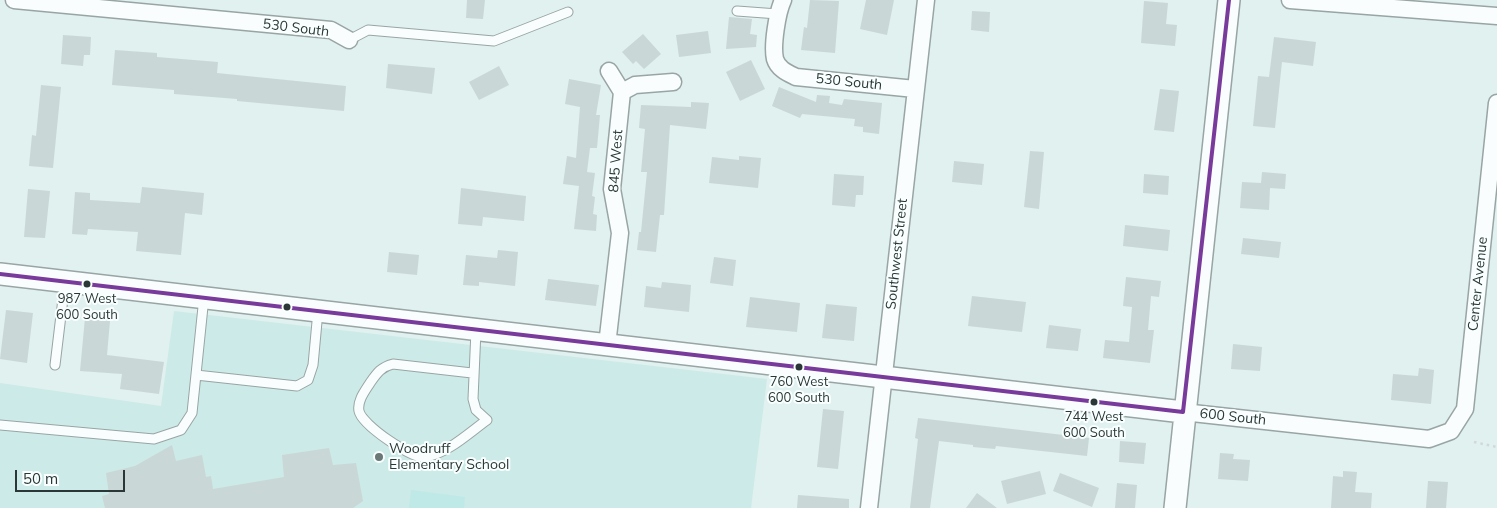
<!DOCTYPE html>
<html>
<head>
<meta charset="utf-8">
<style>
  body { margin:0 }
  #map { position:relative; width:1497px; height:508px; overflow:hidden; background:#e0f1ef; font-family:Mulish,sans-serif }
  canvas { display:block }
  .scale { position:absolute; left:15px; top:470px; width:110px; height:22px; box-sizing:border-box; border:2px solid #2b3736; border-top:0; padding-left:6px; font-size:15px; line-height:18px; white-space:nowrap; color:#2b3736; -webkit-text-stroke:4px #f9ffff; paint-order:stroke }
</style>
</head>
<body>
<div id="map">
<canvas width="1497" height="508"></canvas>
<div class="scale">50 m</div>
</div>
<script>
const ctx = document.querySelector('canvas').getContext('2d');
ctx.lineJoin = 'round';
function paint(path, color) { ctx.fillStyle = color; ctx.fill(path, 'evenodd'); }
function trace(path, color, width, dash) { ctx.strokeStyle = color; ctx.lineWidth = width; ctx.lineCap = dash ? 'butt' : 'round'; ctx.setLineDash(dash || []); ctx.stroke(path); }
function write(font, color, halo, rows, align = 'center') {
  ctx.font = font + ' Mulish,sans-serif'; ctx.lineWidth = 4; ctx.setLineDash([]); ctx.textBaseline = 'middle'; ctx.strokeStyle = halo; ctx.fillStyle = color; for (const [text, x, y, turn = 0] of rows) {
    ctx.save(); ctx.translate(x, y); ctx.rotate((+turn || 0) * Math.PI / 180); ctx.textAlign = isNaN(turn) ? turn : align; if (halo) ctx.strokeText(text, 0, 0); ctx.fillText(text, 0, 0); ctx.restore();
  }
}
paint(new Path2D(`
  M174,311l593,68 -16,129h-751v-125l161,23z`), '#cceae8');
paint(new Path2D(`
  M411,490l54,7 -1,11h-55z`), '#bfe9e6');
paint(new Path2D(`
  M467,0h18l-2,19 -17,-1z
  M810,0l29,1 -4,52 -34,-3 3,-23 3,1z
  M866,0h28l-7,35 -27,-6z
  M1144,1l24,2 -2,21 11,1 -2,21 -34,-3z
  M972,11l18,1 -1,20 -18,-2z
  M729,17l23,2 -2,15 7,1 -1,12 -30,2z
  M708,31l3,22 -32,4 -3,-22z
  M643,34l18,20 -17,15 -8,-8 -3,3 -11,-12z
  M63,35l28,2 -1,18h-6l-1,11 -22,-2z
  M1274,37l42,5 -3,24 -31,-4 -7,66 -22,-2 5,-50 11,1z
  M115,50l42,3v4l61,5 -1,11 129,13 -2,25 -107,-10v-2l-63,-5v-4l-62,-5z
  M751,60l14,29 -25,12 -14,-29z
  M388,64l47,4 -3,26 -46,-6z
  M499,66l10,19 -30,15 -10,-18z
  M569,79l32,6 -5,30h4l-3,33h-7l-3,24 8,1 -3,23 3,1 -2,17 4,1 -1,16 -22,-2 5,-43 -16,-2 4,-28 9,2 4,-51 -15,-3z
  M41,85l20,2 -8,81 -24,-2 3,-31 4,1z
  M779,87l37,15 1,-7 13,1 -1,7 13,2 2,-6 38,4 -3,31 -16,-2v-5l-9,-1 1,-7 -53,-5 -2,4 -28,-12z
  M1160,89l19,2 -5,41 -20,-2z
  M691,102l18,1 -3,26 -36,-4 -6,90h-4l-4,37 -19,-2 2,-18h2l6,-60h-6l4,-43 -6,-1 2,-23 50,2z
  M1030,151l14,1 -5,57 -15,-2z
  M739,156l22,2 -3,30 -49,-5 3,-26 27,3z
  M954,161l30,3 -2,21 -30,-3z
  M1262,172l24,2 -1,15 -15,-1 -1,22 -29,-2 2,-26 19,1z
  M834,174l30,2 -1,19h-7l-1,12 -23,-2z
  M1144,174l25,2 -1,19 -25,-2z
  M142,187l62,6 -2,22 -17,-2 -4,42 -45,-4 2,-19 -50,-3 -1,6 -15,-1 3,-42 15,1v7l50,3z
  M461,188l65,8 -2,25 -41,-4 -1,9 -24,-2z
  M28,189l22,2 -5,47 -21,-1z
  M1125,225l45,5 -2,21 -45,-5z
  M1243,238l38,4 -2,16 -38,-4z
  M498,250l20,2 -3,34 -36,-4v4l-16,-1 3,-30 31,3z
  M389,252l30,3 -2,20 -30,-3z
  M714,257l22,3 -3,26 -23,-3z
  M1126,277l35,4 -2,16 -8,-1 -3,34h6l-4,33 -47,-5 2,-18 24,2 3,-35 -9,-1z
  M548,279l51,6 -3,21 -51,-6z
  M662,282l29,3 -2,27 -45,-5 2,-21 15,2z
  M972,296l54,6 -4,30 -54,-6z
  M750,297l50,6 -3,29 -51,-5z
  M826,304l31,3 -3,34 -32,-3z
  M6,310l27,3 -6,50 -27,-4z
  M85,318l25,3 -3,34 57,7 -5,32 -39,-5 2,-15 -42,-3z
  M1049,325l32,4 -3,22 -32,-3z
  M1233,344l29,3 -2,24 -29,-2z
  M1419,368l15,2 -3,34 -40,-4 2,-26 25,2z
  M823,409l21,2 -6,58 -21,-2z
  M918,418l171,20 -2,18 -91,-10 -1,3 -22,-2v-2l-34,-4 -9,67h-20l8,-69 -3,-1z
  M1120,441l26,2 -2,21 -25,-2z
  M172,445l4,16 26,-6 4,22 5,-1 2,13 71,-12 -2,-22 47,-7 4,17 23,-2 7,38 -10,7h-248l-3,-12 7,-2 -3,-21 29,-7z
  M1220,453l14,1 -1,5 17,1 -2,21 -30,-2z
  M1040,471l6,23 -39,10 -6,-23z
  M1343,471l14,1 -2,20 17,1 -1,15h-40l2,-32 10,1z
  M1060,473l39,15 -7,19 -39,-16z
  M1428,481l20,1 -2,26h-20z
  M1117,483l20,2 -2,23h-20z
  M977,493l20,15h-31z
  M798,495l51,4v9h-52z`), '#cad7d7');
const service = new Path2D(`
  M737,11l41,3
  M349,40l19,-10 126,11 74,-29
  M55,365l10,-83
  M472,373l-79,-9c-12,3 -16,9 -23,19 -5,8 -13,18 -11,28 3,14 53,48 66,46 22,-3 45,-25 62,-37l-11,-10 -3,-11 3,-69
  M196,375l101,11 11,-6 5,-15 5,-54
  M0,425l154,14 27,-9 11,-17 12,-116`);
const minor = new Path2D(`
  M14,0l317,30 18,10
  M783,0c-6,13 -11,46 -8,59 3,10 13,14 21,18l119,12
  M1290,0l207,16
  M622,92l13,-7 38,-3
  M607,345l13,-112 -8,-44 10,-97 -13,-21
  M1183,412l246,27 22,-8 14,-22 32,-306
  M869,508l57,-508`);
const tertiary = new Path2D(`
  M0,274l1183,138
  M1175,508l54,-508`);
trace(service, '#98a5a4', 11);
trace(minor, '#98a5a4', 19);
trace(tertiary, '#98a5a4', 24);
trace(new Path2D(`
  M1474,442l23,5`), '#d2d8d7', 2.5, [2.5, 4]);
trace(service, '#fafdfd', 9);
trace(minor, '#fafdfd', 16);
trace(tertiary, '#fafdfd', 21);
trace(new Path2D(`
  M0,274l1183,138
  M1183,412l46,-412`), '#783a9b', 4);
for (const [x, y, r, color] of [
  [87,284,4.5,"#2b3736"],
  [287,307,4.5,"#2b3736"],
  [799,367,4.5,"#2b3736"],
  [1094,402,4.5,"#2b3736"],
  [379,457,5,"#6a7877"]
]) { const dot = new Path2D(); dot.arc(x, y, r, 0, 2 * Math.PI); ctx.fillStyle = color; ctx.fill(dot); trace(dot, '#f9ffff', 2); }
write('13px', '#2b3736', '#f9ffff', [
  ["987 West",87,299],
  ["600 South",87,315],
  ["760 West",799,382],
  ["600 South",799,398],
  ["744 West",1094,417],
  ["600 South",1094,433]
]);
write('14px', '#2b3736', '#f9ffff', [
  ["530 South",296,28,7],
  ["530 South",849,82,6],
  ["845 West",616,161,-86],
  ["Southwest Street",897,254,-84],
  ["Center Avenue",1478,284,-84],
  ["600 South",1233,417,6]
]);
write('14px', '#2b3736', '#f9ffff', [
  ["Woodruff",389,449],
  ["Elementary School",389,465]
], 'left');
</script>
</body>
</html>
